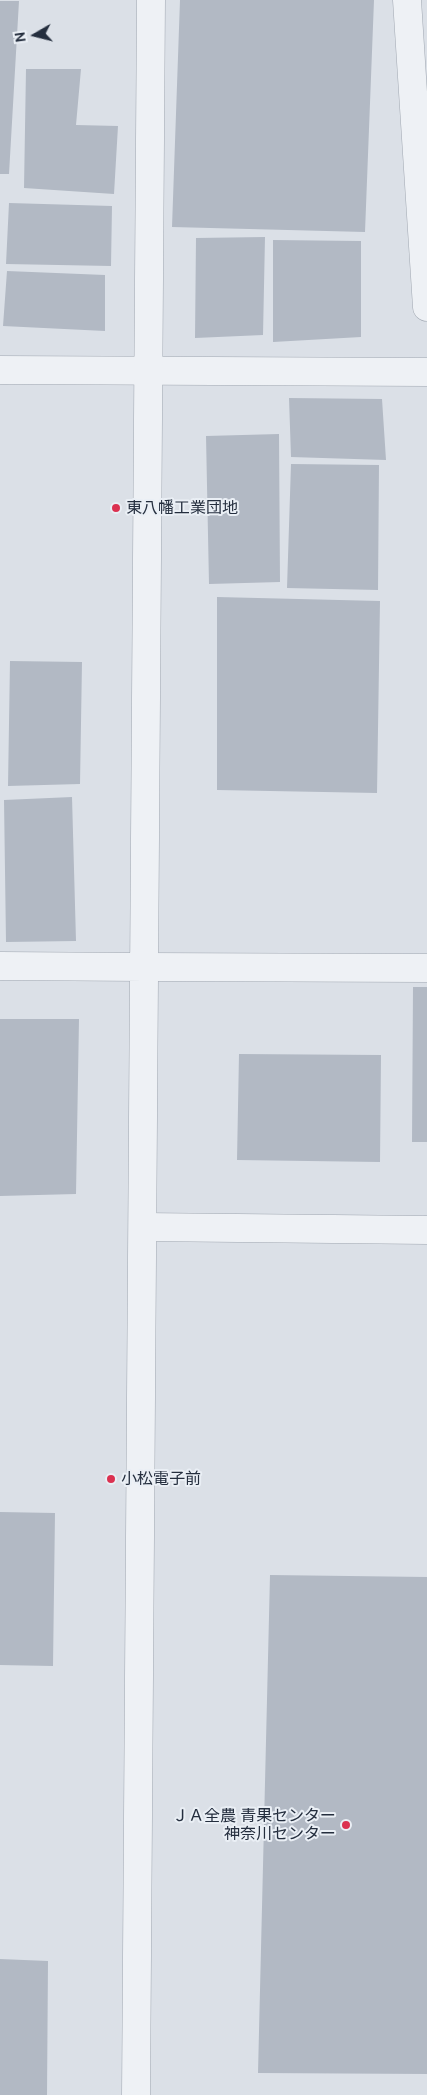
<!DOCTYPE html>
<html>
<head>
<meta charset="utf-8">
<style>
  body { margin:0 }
  #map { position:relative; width:427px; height:2095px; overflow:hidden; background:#dbe0e7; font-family:Ubuntu,sans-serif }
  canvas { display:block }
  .north { position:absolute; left:10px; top:10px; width:50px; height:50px; -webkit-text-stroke:4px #eaeff5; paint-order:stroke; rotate:262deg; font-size:14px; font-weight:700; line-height:20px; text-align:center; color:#242e3e }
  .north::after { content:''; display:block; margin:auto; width:18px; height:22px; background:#242e3e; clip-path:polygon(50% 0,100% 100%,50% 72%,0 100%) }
</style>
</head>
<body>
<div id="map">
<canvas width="427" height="2095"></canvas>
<div class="north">N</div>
</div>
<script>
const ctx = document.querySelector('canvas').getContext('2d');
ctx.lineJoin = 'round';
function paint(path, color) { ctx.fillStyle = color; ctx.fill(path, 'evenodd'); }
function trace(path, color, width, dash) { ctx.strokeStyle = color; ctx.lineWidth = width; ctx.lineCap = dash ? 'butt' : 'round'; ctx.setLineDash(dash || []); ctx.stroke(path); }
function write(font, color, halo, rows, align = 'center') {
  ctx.font = font + ' Ubuntu,"Noto Sans JP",sans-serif'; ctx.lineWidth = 4; ctx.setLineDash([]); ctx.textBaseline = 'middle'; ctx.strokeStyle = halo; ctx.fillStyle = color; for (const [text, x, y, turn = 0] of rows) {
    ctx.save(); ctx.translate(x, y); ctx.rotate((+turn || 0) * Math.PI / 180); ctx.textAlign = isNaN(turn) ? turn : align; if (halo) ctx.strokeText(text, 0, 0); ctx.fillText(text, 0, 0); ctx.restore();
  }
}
paint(new Path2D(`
  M180,0h194l-9,232 -193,-5z
  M0,1h19l-10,173h-9z
  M26,69h55l-5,56 42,1 -4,68 -90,-6z
  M9,203l103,3 -1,60 -105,-2z
  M265,237l-2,98 -68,3 1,-100z
  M273,240l88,1v96l-88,5z
  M7,271l98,4v56l-102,-5z
  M289,398l93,1 4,61 -95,-3z
  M279,434l1,148 -71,2 -3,-148z
  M291,464l88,1 -1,125 -91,-2z
  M217,597l163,4 -3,192 -160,-3z
  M10,661l72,1 -2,122 -72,2z
  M72,797l4,144 -70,1 -2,-142z
  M413,987h14v155h-15z
  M0,1019h79l-3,175 -76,2z
  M239,1054l142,1 -1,107 -143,-2z
  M0,1512l55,1 -2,153 -53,-1z
  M270,1575l157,2v497l-169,-1z
  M0,1959l48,2 -1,134h-47z`), '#b2b9c4');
const minor = new Path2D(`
  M407,0l20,307
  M0,370l427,2
  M144,967l283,1
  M143,1227l284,3`);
const tertiary = new Path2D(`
  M0,966l144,1
  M136,2095l15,-2095`);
trace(minor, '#a0a7b1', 29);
trace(tertiary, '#a0a7b1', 29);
trace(minor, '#eef1f5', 28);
trace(tertiary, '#eef1f5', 28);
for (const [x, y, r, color] of [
  [116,508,5,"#db3150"],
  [111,1479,5,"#db3150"],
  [346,1825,5,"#db3150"]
]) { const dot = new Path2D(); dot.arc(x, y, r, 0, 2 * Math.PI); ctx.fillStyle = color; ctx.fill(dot); trace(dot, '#eaeff5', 2); }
write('16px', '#242e3e', '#eaeff5', [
  ["東八幡工業団地",126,508],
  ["小松電子前",121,1479],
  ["ＪＡ全農 青果センター",336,1816,"right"],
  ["神奈川センター",336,1834,"right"]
], 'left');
</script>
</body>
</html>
